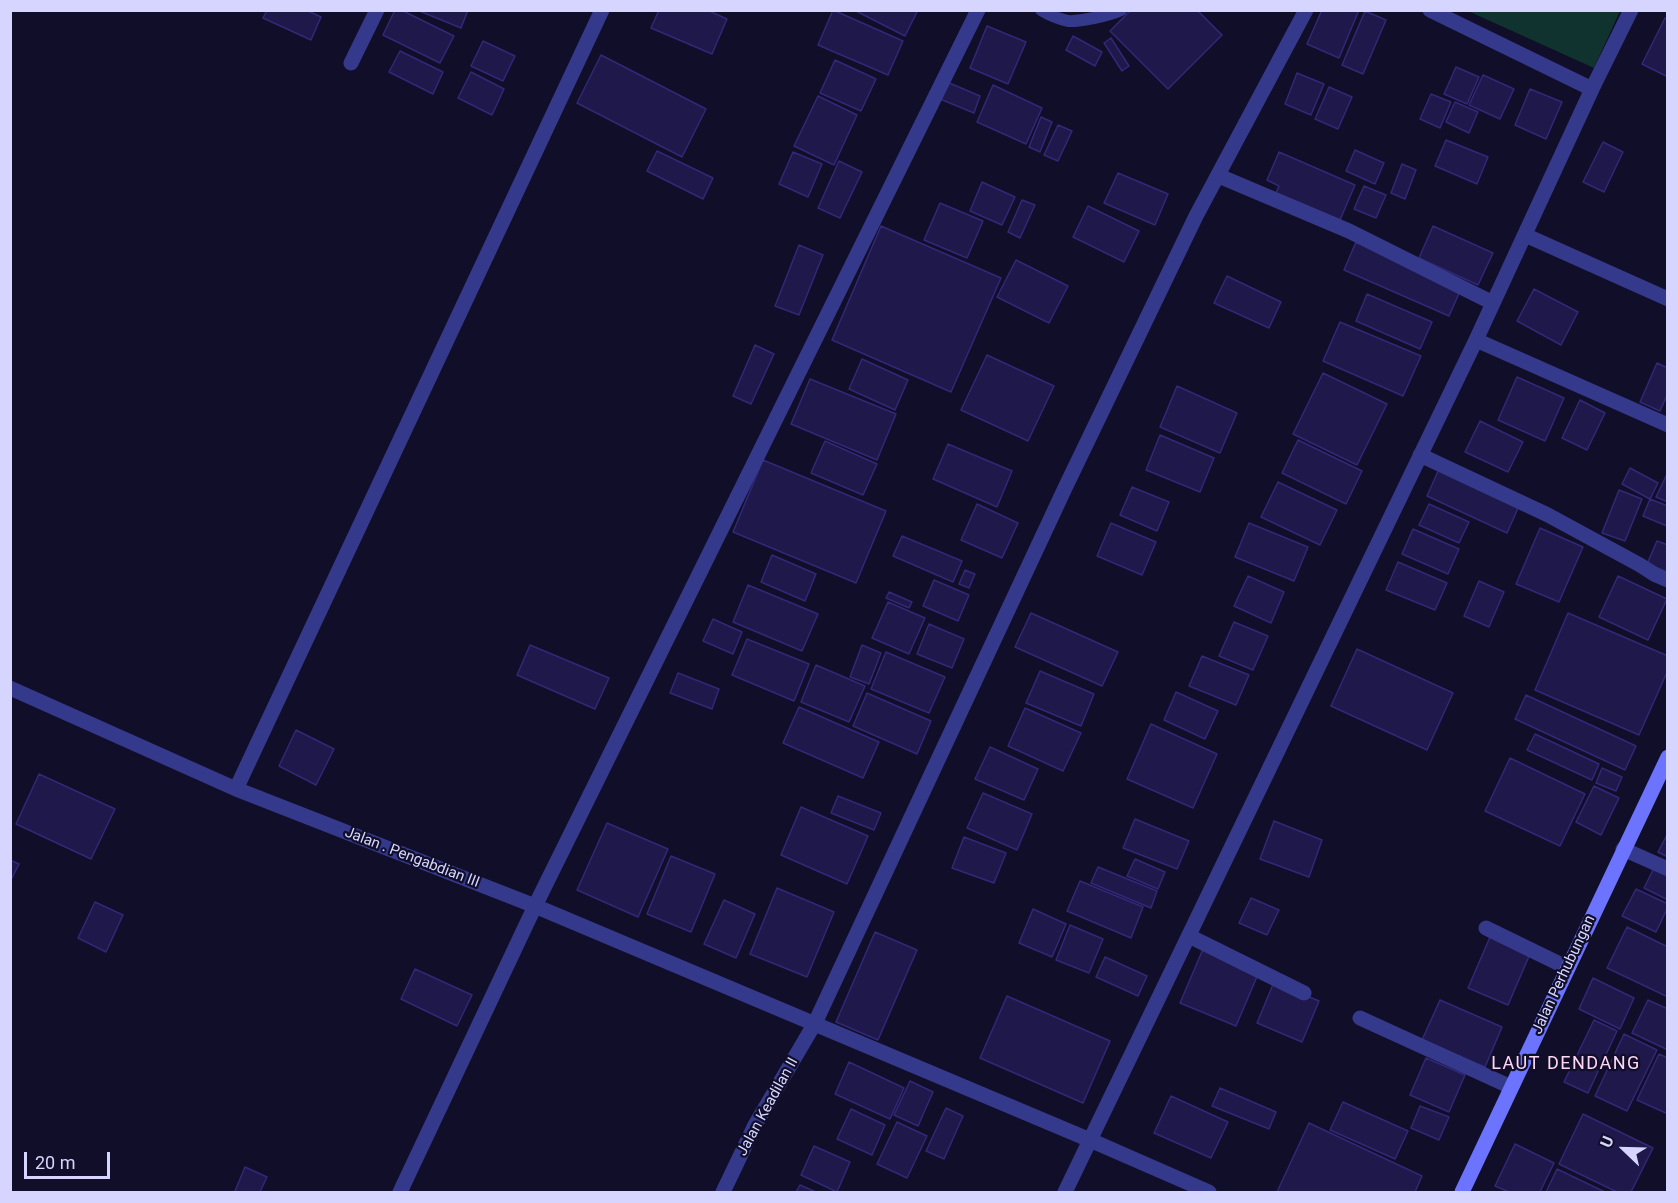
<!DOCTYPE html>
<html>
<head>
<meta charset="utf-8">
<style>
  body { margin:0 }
  #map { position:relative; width:1678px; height:1203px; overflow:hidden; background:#100e28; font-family:Roboto,sans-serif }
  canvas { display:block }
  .frame { position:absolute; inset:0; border:12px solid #d6d5ff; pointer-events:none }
  .north { position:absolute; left:1594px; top:1119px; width:60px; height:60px; -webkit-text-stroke:4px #100e28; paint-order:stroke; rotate:293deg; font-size:16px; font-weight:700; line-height:24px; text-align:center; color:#d6d5ff }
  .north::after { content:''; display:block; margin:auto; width:21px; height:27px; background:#d6d5ff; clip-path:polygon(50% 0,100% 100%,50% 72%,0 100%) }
  .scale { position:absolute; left:24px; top:1152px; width:86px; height:27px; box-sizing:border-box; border:3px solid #d6d5ff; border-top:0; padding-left:8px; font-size:18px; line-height:21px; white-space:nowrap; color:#d6d5ff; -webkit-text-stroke:4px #100e28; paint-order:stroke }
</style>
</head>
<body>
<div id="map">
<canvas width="1678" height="1203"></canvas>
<div class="frame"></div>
<div class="north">U</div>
<div class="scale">20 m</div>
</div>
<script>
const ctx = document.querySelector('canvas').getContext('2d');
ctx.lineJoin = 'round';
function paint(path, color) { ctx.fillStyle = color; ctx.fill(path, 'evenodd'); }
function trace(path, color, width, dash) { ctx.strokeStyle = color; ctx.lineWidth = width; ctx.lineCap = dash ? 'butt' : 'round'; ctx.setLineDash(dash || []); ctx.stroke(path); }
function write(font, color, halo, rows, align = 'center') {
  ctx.font = font + ' Roboto,sans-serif'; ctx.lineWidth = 4.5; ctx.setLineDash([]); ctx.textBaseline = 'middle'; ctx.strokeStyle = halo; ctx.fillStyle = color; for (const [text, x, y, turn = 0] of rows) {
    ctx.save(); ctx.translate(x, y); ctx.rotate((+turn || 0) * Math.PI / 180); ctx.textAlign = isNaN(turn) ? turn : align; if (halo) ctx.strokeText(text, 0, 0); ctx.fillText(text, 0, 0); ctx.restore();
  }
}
paint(new Path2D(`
  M1468,11h152l-26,57z`), '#10332f');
const building = new Path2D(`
  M267,10h39l15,7 -10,23 -48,-22z
  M395,10h6l53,26 -14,27 -57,-28z
  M417,10h51l-7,18z
  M659,10h48l20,9 -15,35 -61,-26z
  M833,10l70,31 -15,34 -70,-30z
  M854,10h64l-13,26z
  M1131,10h66l25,25 -54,54 -58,-58z
  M1322,10h37l-20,48 -32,-14z
  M1365,11l21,9 -23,54 -21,-9z
  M1665,18l3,1v58l-26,-13z
  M987,26l39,16 -18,42 -38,-16z
  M1073,36l29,16 -7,14 -29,-16z
  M1111,38l18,28 -7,5 -18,-28z
  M483,41l32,15 -12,25 -32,-15z
  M400,51l43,21 -10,22 -44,-22z
  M601,55l105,54 -24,48 -105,-54z
  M835,60l41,19 -15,32 -41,-18z
  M1456,67l23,10 -12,27 -23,-10z
  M471,72l33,17 -12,26 -34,-17z
  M1297,73l27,11 -13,31 -26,-11z
  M1483,75l31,14 -14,30 -31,-14z
  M947,82l33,14 -6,17 -34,-14z
  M993,85l49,23 -16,36 -49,-22z
  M1329,87l23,10 -14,32 -23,-10z
  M1530,89l32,13 -16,37 -31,-14z
  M1431,94l20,8 -11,26 -20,-9z
  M818,96l39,19 -23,50 -40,-19z
  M1455,102l23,10 -9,21 -23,-11z
  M1041,117l11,5 -12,30 -11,-5z
  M1058,125l14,6 -14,30 -14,-6z
  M1446,140l42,17 -11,27 -42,-18z
  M1603,142l20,10 -19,40 -21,-10z
  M1355,150l29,13 -9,21 -29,-13z
  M657,151l56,27 -10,21 -56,-28z
  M793,152l29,12 -14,33 -29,-13z
  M1279,152l76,33 -15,35 -64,-27 3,-7 -12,-6z
  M839,161l23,11 -22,46 -22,-10z
  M1402,164l14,6 -11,29 -14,-6z
  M1118,173l50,21 -13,31 -51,-22z
  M982,182l33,15 -13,28 -32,-14z
  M1364,186l22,9 -10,23 -22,-9z
  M1022,200l13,5 -15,33 -12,-6z
  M940,203l43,18 -16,37 -43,-18z
  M1088,206l51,25 -15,31 -51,-25z
  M881,226l120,52 -50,114 -119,-52z
  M1433,226l60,27 -15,32 -59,-27z
  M1356,242l105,47 -12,27 -105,-46z
  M799,245l24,10 -24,60 -24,-9z
  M1016,260l52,26 -19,37 -52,-26z
  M1227,276l54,26 -12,26 -55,-25z
  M1534,289l44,23 -17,33 -44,-24z
  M1367,294l65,28 -12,27 -64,-28z
  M1340,322l81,34 -18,40 -80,-35z
  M755,345l19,9 -23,50 -18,-8z
  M987,355l67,31 -26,55 -67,-31z
  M862,359l46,21 -13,30 -46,-21z
  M1657,363l11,5v25l-8,18 -20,-9z
  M1323,373l64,31 -30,61 -64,-31z
  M1517,377l47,21 -19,43 -47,-21z
  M810,379l86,35 -19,46 -86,-36z
  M1177,386l60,27 -17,40 -60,-26z
  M1580,400l25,13 -18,37 -25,-12z
  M1480,421l43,21 -15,30 -43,-20z
  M1160,435l54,23 -14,34 -54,-22z
  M1298,440l64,31 -16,33 -64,-31z
  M825,441l52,23 -14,31 -52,-22z
  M948,444l64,27 -15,36 -64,-28z
  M763,460l123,51 -30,72 -123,-51z
  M1630,468l28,15 -8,16 -28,-15z
  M1439,469l80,37 -12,27 -80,-37z
  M1668,472v30l-12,-5z
  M1278,482l59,28 -17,35 -59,-28z
  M1132,487l37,15 -12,29 -37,-16z
  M1619,490l23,9 -17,42 -23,-8z
  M1650,499l18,7 -1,20 -24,-10z
  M977,504l41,19 -16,35 -41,-18z
  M1429,504l40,18 -10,21 -40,-18z
  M1111,523l45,19 -14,33 -45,-19z
  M1249,523l59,24 -14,34 -59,-24z
  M1540,528l43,19 -24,55 -43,-18z
  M1413,529l46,20 -11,25 -46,-20z
  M902,536l60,25 -9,21 -60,-26z
  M1657,541l11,4v29l-21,-10z
  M772,555l44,19 -11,27 -44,-19z
  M1398,562l49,21 -12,27 -49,-20z
  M965,570l10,4 -6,14 -10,-4z
  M1248,576l36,16 -13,31 -37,-17z
  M1618,576l49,23 -19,41 -49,-23z
  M934,580l35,15 -11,26 -35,-15z
  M1479,581l25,11 -15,35 -25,-11z
  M748,585l70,29 -16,37 -69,-29z
  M889,592l23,10 -3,6 -23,-10z
  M888,602l37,16 -16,36 -37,-16z
  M1031,613l87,39 -16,34 -87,-39z
  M1568,613l100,43v14l-29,65 -104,-45z
  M713,619l29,13 -9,22 -30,-13z
  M1234,622l34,14 -15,34 -34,-14z
  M929,624l35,15 -12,29 -35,-14z
  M747,639l62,25 -15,37 -62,-26z
  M530,645l79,33 -14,31 -78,-34z
  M862,645l19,8 -12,31 -19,-7z
  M1357,649l96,44 -26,57 -96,-44z
  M886,652l59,25 -16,36 -58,-24z
  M1202,656l47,19 -13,30 -47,-19z
  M816,665l49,21 -16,36 -48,-20z
  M1040,671l54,23 -13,32 -55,-23z
  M678,673l41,16 -7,20 -42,-16z
  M1176,692l42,19 -13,28 -41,-19z
  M867,693l64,28 -14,33 -64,-28z
  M1526,695l110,51 -11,24 -110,-51z
  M799,707l80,35 -16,36 -80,-35z
  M1025,708l56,25 -18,38 -55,-25z
  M1151,724l66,30 -24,54 -66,-29z
  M296,730l38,19 -18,36 -37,-19z
  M1535,734l64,30 -7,16 -65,-30z
  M990,747l48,22 -14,31 -49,-21z
  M1510,758l75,36 -25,52 -75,-35z
  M1602,768l20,9 -6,14 -20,-8z
  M39,774l76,35 -24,50 -75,-35z
  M1594,786l25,12 -18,37 -25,-13z
  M983,793l49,21 -15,36 -50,-22z
  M838,796l43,17 -7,17 -43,-17z
  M801,807l67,29 -21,48 -66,-29z
  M1135,819l54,22 -12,28 -54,-21z
  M1274,821l48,19 -13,37 -49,-18z
  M607,823l61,26 -30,68 -61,-27z
  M1668,833v24l-10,-5z
  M964,837l42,16 -12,30 -42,-15z
  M671,856l44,18 -24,58 -44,-18z
  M1135,859l30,13 -7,17 -31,-13z
  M10,860l9,4 -9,18z
  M1655,866l13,6v28l-24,-12z
  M1098,867l59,24 -6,17 -60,-25z
  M1080,881l63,26 -12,31 -64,-27z
  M777,888l57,24 -27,65 -57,-23z
  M1636,889l32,15v3l-12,25 -34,-16z
  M1251,898l28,12 -12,25 -28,-12z
  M724,900l31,14 -19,44 -32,-14z
  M95,902l28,13 -17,37 -28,-14z
  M1033,909l33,15 -14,33 -33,-14z
  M1070,925l33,14 -14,34 -33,-13z
  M1627,927l41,20v50l-61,-29z
  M875,932l42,18 -39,90 -42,-18z
  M1490,937l40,17 -22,51 -40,-17z
  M1203,949l56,23 -23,54 -56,-23z
  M1105,957l42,19 -9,20 -42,-19z
  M415,969l57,26 -15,31 -56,-27z
  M1593,978l41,20 -14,31 -41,-20z
  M1274,982l45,19 -17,41 -45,-19z
  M1007,996l103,45 -27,62 -103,-45z
  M1440,1000l62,27 -17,40 -63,-27z
  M1648,1000l20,9v41l-36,-17z
  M1594,1020l23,11 -29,62 -24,-11z
  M1624,1034l33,16 -30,61 -32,-15z
  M1659,1054l9,4v56l-31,-14z
  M1426,1058l39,17 -16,37 -39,-17z
  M849,1062l55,26 -14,31 -55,-25z
  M910,1081l23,11 -15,34 -24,-11z
  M1220,1088l56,24 -7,17 -57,-23z
  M1171,1096l57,26 -17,36 -57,-25z
  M1343,1102l65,29 -13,28 -65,-29z
  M1420,1106l29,11 -10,23 -28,-12z
  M946,1108l17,8 -19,43 -18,-8z
  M851,1109l34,16 -13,30 -35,-16z
  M1583,1114l70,34 -22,44h-14l-58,-28z
  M897,1122l30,14 -20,42 -30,-14z
  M1309,1123l113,53 -7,16h-138z
  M1515,1144l39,19 -14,29h-31l-14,-6z
  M814,1146l36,16 -13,30 -36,-17z
  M245,1167l22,10 -7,15h-22l-3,-1z
  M1557,1169l48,23h-59z
  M800,1185l16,7h-20z`);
paint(building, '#1e184b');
trace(building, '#322878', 1.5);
trace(new Path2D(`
  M1041,10c8,5 18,9 27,11 10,1 44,-6 53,-11`), '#35398b', 12);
trace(new Path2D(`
  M1430,10l162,79
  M351,63l26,-53
  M1219,176l130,55 144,72
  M1525,235l143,64
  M1476,340l192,85
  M1420,455l128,60 92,50 14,9 14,6
  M10,688l226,101 299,117 555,234 119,52
  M236,789l366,-779
  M1623,849l45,20
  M1486,928l82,40
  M1189,936l115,57
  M1360,1018l151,69
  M400,1192l135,-286 443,-896
  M723,1192l32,-67 60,-102 250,-535 131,-272 110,-206
  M1065,1192l411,-852 116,-251 39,-79`), '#35398b', 15);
trace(new Path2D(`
  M1462,1192l206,-435`), '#6c74ff', 15);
write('15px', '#d6d5ff', '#100e28', [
  ["Jalan . Pengabdian III",412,858,21],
  ["Jalan Perhubungan",1564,975,-65],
  ["Jalan Keadilan II",768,1107,-61]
]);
ctx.letterSpacing = '1.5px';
write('18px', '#ffd7f4', '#100e28', [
  ["LAUT DENDANG",1566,1064]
]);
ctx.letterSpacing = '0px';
</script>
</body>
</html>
